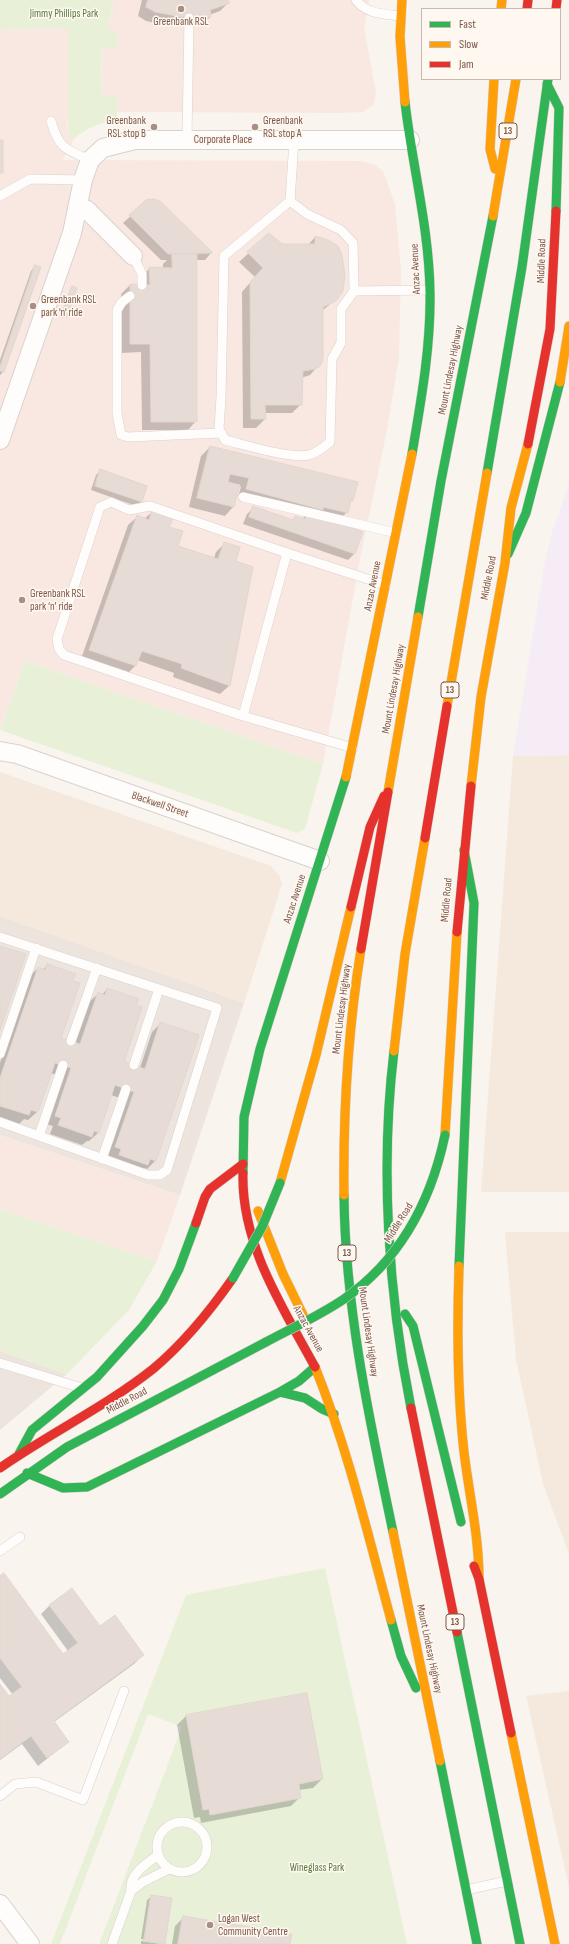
<!DOCTYPE html>
<html>
<head>
<meta charset="utf-8">
<style>
  body { margin:0 }
  #map { position:relative; width:569px; height:1944px; overflow:hidden; background:#f9f4ee; font-family:"Sofia Sans Condensed",sans-serif }
  canvas { display:block }
  .legend { position:absolute; left:421px; top:8px; width:140px; height:72px; box-sizing:border-box; background:#fff8f1; border:1px solid #cbb8ae; margin:0; padding:5px 7px; list-style:none; font-size:12px; color:#7c574a }
  .legend li { display:flex; align-items:center; gap:8px; height:20px }
  .legend b { width:20px; border:1px solid #cbb8ae }
</style>
</head>
<body>
<div id="map">
<canvas width="569" height="1944"></canvas>
<ul class="legend">
<li><b style="height:5px;background:#30b455"></b>Fast</li>
<li><b style="height:5px;background:#ff9f0a"></b>Slow</li>
<li><b style="height:5px;background:#e5322d"></b>Jam</li>
</ul>
</div>
<script>
const ctx = document.querySelector('canvas').getContext('2d');
ctx.lineJoin = 'round';
function paint(path, color) { ctx.fillStyle = color; ctx.fill(path, 'evenodd'); }
function trace(path, color, width, dash) { ctx.strokeStyle = color; ctx.lineWidth = width; ctx.lineCap = dash ? 'butt' : 'round'; ctx.setLineDash(dash || []); ctx.stroke(path); }
function write(font, color, halo, rows, align = 'center') {
  ctx.font = font + ' "Sofia Sans Condensed",sans-serif'; ctx.lineWidth = 3; ctx.setLineDash([]); ctx.textBaseline = 'middle'; ctx.strokeStyle = halo; ctx.fillStyle = color; for (const [text, x, y, turn = 0] of rows) {
    ctx.save(); ctx.translate(x, y); ctx.rotate((+turn || 0) * Math.PI / 180); ctx.textAlign = isNaN(turn) ? turn : align; if (halo) ctx.strokeText(text, 0, 0); ctx.fillText(text, 0, 0); ctx.restore();
  }
}
paint(new Path2D(`
  M569,755v437h-88l32,-436z
  M0,772l271,94 8,9 3,9 -38,119 -244,-87z
  M505,1232h64v322l-26,-70 -27,-125z
  M569,1691v196l-43,-191z`), '#f5e9de');
paint(new Path2D(`
  M114,0h255l-5,28 12,65 -2,11 -11,8 -22,1 -224,-1v-16h-15l-1,-47 16,-1 -9,-20z
  M69,28v87l-2,9 1,10 6,5 -11,21 297,1 13,3 10,7 12,33 6,66 -2,87 -13,78 -26,124 -37,205 -298,-103 -25,68v-700z
  M0,1135l180,60 -23,66 -157,-52z`), '#f9e8e2');
paint(new Path2D(`
  M0,916l244,87 -64,192 -180,-60z
  M0,1351l67,23 -67,56z`), '#ede4de');
paint(new Path2D(`
  M569,485v270l-56,1 32,-195 8,-32z`), '#f5ecf5');
paint(new Path2D(`
  M0,0h114l-6,28 9,5v15l-16,1 1,47h15v24c-16,3 -30,7 -43,19l-6,-5v-106l-68,1z
  M25,661l298,103 -18,65 -8,4 -297,-103z
  M0,1209l157,52 -28,49 -62,64 -67,-23z
  M325,1568l82,376h-117l2,-10 -109,-18 -5,28h-79l83,-217 -34,-13 -88,230h-9l135,-349zM307,1693l16,86 -24,5 2,14 -91,17 -1,-6h-6l-17,-94z`), '#e8f1d8');
paint(new Path2D(`
  M142,0h85l2,2 -9,9 -11,4 1,2 -9,9h-20v-3l-9,2 -13,-1 -13,-3 -8,-5z
  M147,201l12,1 52,51 -6,7h-9v161l-8,9h-46l-1,-78 -19,1 -1,-59 9,-9h11v-8l9,-9 13,1v-5l4,-4h-6l-38,-37z
  M269,234l13,11h26l7,-8 20,63 -13,11 -3,54 -9,10 -9,3v26l-9,9h-28l1,6 -9,9h-13l-1,-136 13,-15 -16,-15z
  M35,266l4,2 -36,104 -3,3v-15l31,-89z
  M72,287l-6,29 -2,2 -4,-1z
  M210,447l142,53 -3,4 -2,8 -9,9 17,32 -7,7 -105,-36 4,-10 6,-6 38,13 4,-4 7,2 3,-3 -67,-19 3,-10 -2,-1 -6,21 -8,9 -36,-9 12,-51z
  M101,470l45,16 -5,16 -5,4 -45,-16 5,-15z
  M152,512l16,15 8,19 38,12 2,-6 8,-8 11,18 -6,124 -9,8 -47,-17 1,-4 -37,-13 -1,5 -9,9 -46,-15 47,-134 9,-8 7,2z
  M47,965l25,17 -12,57 15,5 14,-42 9,-8 4,1 5,-6 15,73 18,6 12,-36 9,-9 -5,137 -9,9 -3,-1 -5,5 -32,-17 19,-56 -15,-5 -13,38 -9,8h-2l-5,4 -32,-11 3,-8 -7,-2 17,-47 -12,-4 -14,39 -9,8 -4,-1 -5,5 -19,-7v-54l29,-86 9,-9 5,2z
  M0,1577l63,78 5,-4 -27,-37 9,-9 50,22 43,28 -9,9 -80,58 14,20 -30,24 -16,-22 -22,16v-75l9,12 4,-2 -13,-17z
  M306,1694l16,85 -9,9 -14,2 1,7 -9,9 -90,17 -1,-6 -6,1 -17,-93 9,-9z
  M152,1896l12,47 -1,1 -1,-2 -21,-3 6,-39z
  M184,1917l105,27h-117l3,-18z
  M141,1941l20,3h-20z`), '#0003');
const building = new Path2D(`
  M148,0h80l2,3 -20,7 1,7 -22,1v-3l-7,2 -27,-5 -9,-5z
  M0,140h3v33h-3z
  M153,199l7,2 53,52 -45,1 -39,-39 17,-15z
  M269,233l13,11h33v-8l13,4 10,6 4,9 3,20 -2,16 -7,10 -13,6v53l-3,6 -5,3 -12,2 -1,34h-37l1,14h-15l-1,-137 13,-14 -16,-16z
  M172,254h25v168h-46l-1,-78h-20v-60l20,1 -1,-18 23,1z
  M35,265l6,2 -37,105 -4,-1v-4z
  M72,286l5,2 -10,29 -5,-2z
  M210,446l148,36 -5,19 -2,-1 -3,13 -25,-6v3l-77,-21 3,-11 -19,-4 -2,8 12,3 -6,22 -37,-9z
  M100,469l47,17 -5,16 -47,-16z
  M253,506l40,14 2,-4 10,3 2,-6 56,19 -8,22 -106,-37z
  M152,510l21,8 -4,9 14,4 -5,15 40,13 6,-17 16,5 -4,14 17,6 -23,119 -49,-18 1,-4 -40,-13 -6,15 -47,-16 48,-135 12,5z
  M0,946l26,8 -26,76z
  M47,964l29,10 -3,7 7,2 -19,55 19,6 18,-52 7,3 2,-7 32,11 -3,6 6,2 -18,55 21,7 15,-47 39,13 -43,126 -6,-2 -2,6 -29,-10 2,-6 -6,-2 19,-55 -19,-7 -16,48 -5,-2 -2,6 -34,-12 3,-7 -6,-2 16,-48 -16,-5 -17,49 -7,-2 -2,5 -29,-9v-28l38,-111 7,3z
  M4,1573l59,81 15,-11 -29,-38 23,-17 28,38 15,-11 29,40 -90,66 15,21 -22,16 -16,-22 -31,23v-75l9,12 13,-9 -22,-29v-82z
  M307,1693l16,86 -24,5 2,14 -91,17 -1,-6 -6,1 -17,-95z
  M151,1895l21,3 -7,46 -21,-3z
  M183,1916l109,18 -2,10h-112z`);
paint(building, '#e6dcd5');
trace(building, '#e3d6d0', 1);
const lane = new Path2D(`
  M356,0c10,14 28,14 44,16
  M51,121c8,28 14,28 39,39
  M187,140l2,-122
  M294,140l-4,61 17,13 34,16 12,13 1,48 76,-1
  M0,196l30,-17 53,1
  M290,201l-66,55 -3,141 -2,32 6,11c21,5 64,19 84,15 8,-2 15,-8 21,-13l2,-83 9,-16v-34l13,-18
  M133,256l9,18v11
  M130,296l-8,6 -5,8v103l4,22 7,2 93,-4
  M243,497l153,36
  M243,716l44,-163
  M353,748l-110,-32 -179,-61 -5,-6 -2,-10 43,-132 11,-5 18,8 21,-4 137,47 99,32
  M0,937l217,71 -50,162 -7,5h-12l-148,-53
  M71,1041l26,-73
  M0,1054l36,-106
  M134,1065l25,-76
  M39,1136l24,-71
  M102,1159l24,-70
  M0,1363l82,25
  M0,1551l20,-14
  M0,1796l15,-12 21,-2 47,18 41,-109
  M157 1847a25 25 0 1 1 50 0a25 25 0 1 1-50 0Z
  M466,1890l41,-9
  M131,1891l12,-9 26,-13
  M112,1944l19,-53c-2,-17 15,-27 27,-36`);
const street = new Path2D(`
  M78,206l9,4 46,46
  M0,440l72,-207 11,-53 7,-20 13,-12 32,-8h275
  M0,751l17,3 303,107
  M0,1904l30,40`);
const fast = new Path2D(`
  M547,84l12,24 -3,103
  M405,102c7,63 24,125 25,190 1,54 -9,109 -18,162
  M487,473l35,-206 26,-188
  M508,554l18,-41 34,-131
  M418,617l23,-136 52,-265
  M394,1051c-14,115 -6,243 17,357
  M243,1173l1,-56 16,-68 86,-272
  M344,1195c1,114 26,227 49,337
  M459,1266l15,-363 -10,-53
  M405,1314l8,12 48,196
  M280,1392l25,6 17,11 12,5
  M19,1454l13,-24 65,-53 46,-51 20,-26 16,-31 17,-46
  M27,1473l36,15 24,-1 193,-95 19,-11 16,-14
  M0,1494l67,-47 199,-105
  M391,1620l10,36 15,32
  M457,1632l63,312
  M440,1761l37,183`);
const slow = new Path2D(`
  M402,0l-2,37 5,65
  M501,9l1,-9
  M494,79l-4,70 5,20
  M493,216l23,-137
  M560,382l9,-56
  M447,706l40,-233
  M346,777l66,-323
  M471,786l10,-89 24,-134 6,-55 17,-64
  M388,792l30,-175
  M394,1051l11,-97 20,-116
  M445,1135l12,-203
  M280,1183l36,-128 35,-148
  M344,1195c-1,-82 4,-165 17,-246
  M258,1211l25,63 21,43
  M459,1266c-2,62 -2,125 5,186 5,42 15,84 15,127
  M315,1367c33,82 53,168 76,253
  M393,1532l47,229
  M511,1733l44,211`);
const jam = new Path2D(`
  M527,9l1,-9
  M556,9l1,-9
  M528,444l22,-115 6,-118
  M425,838l22,-132
  M351,907l19,-80 14,-31
  M457,932l14,-146
  M361,949l27,-157
  M243,1173c-2,71 39,133 72,194
  M196,1223l9,-26 5,-8 33,-25
  M411,1408l46,224
  M0,1468c50,-35 105,-61 153,-99 31,-26 57,-58 80,-91
  M474,1566l5,13 32,154`);
trace(lane, '#d9d1cc', 10);
trace(street, '#d9d1cc', 20);
trace(fast, '#d9cfca', 10);
trace(slow, '#d9cfca', 10);
trace(jam, '#d9cfca', 10);
trace(lane, '#fefdfc', 9);
trace(street, '#fefdfc', 18);
trace(fast, '#30b455', 9);
trace(slow, '#ff9f0a', 9);
trace(jam, '#e5322d', 9);
const fastBridge = new Path2D(`
  M233,1278l29,-51 18,-44
  M266,1342c26,-14 53,-26 78,-43 56,-39 87,-98 101,-164`);
trace(fastBridge, '#dbd0ca', 10, []);
trace(fastBridge, '#30b455', 9);
for (const [x, y, r, color] of [
  [181,9,4,"#a88e83"],
  [154,127,4,"#a88e83"],
  [255,127,4,"#a88e83"],
  [33,306,4,"#a88e83"],
  [22,600,4,"#a88e83"],
  [210,1925,4,"#a88e83"]
]) { const dot = new Path2D(); dot.arc(x, y, r, 0, 2 * Math.PI); ctx.fillStyle = color; ctx.fill(dot); trace(dot, '#fff8f1', 1.5); }
for (const [x, y, w] of [
  [508,131,18],
  [450,690,18],
  [347,1253,18],
  [455,1622,18]
]) { const box = new Path2D(); box.roundRect(x - w / 2, y - 8, w, 16, 3); ctx.fillStyle = '#fff8f1'; ctx.fill(box); trace(box, '#7c574a', 1); }
write('bold 10px', '#7c574a', null, [
  ["13",508,131],
  ["13",450,690],
  ["13",347,1253],
  ["13",455,1622]
]);
write('11px', '#567c3d', '#fff8f1', [
  ["Jimmy Phillips Park",64,14],
  ["Wineglass Park",317,1868]
]);
write('11px', '#7c574a', '#fff8f1', [
  ["Greenbank RSL",181,22,"center"],
  ["Greenbank",146,121,"right"],
  ["RSL stop B",146,134,"right"],
  ["Greenbank",263,121],
  ["RSL stop A",263,134],
  ["Greenbank RSL",41,300],
  ["park 'n' ride",41,313],
  ["Greenbank RSL",30,594],
  ["park ‘n’ ride",30,607],
  ["Logan West",218,1919],
  ["Community Centre",218,1932]
], 'left');
write('11px', '#7c574a', '#fff8f1', [
  ["Corporate Place",223,140],
  ["Middle Road",542,261,-88],
  ["Anzac Avenue",416,269,-93],
  ["Mount Lindesay Highway",451,370,-79],
  ["Middle Road",489,578,-79],
  ["Anzac Avenue",373,586,-79],
  ["Mount Lindesay Highway",394,689,-80],
  ["Blackwell Street",160,805,19],
  ["Anzac Avenue",295,899,-72],
  ["Middle Road",447,900,-85],
  ["Mount Lindesay Highway",342,1009,-83],
  ["Middle Road",399,1223,-58],
  ["Anzac Avenue",308,1329,61],
  ["Mount Lindesay Highway",368,1332,82],
  ["Middle Road",127,1401,-28],
  ["Mount Lindesay Highway",429,1649,78]
]);
</script>
</body>
</html>
